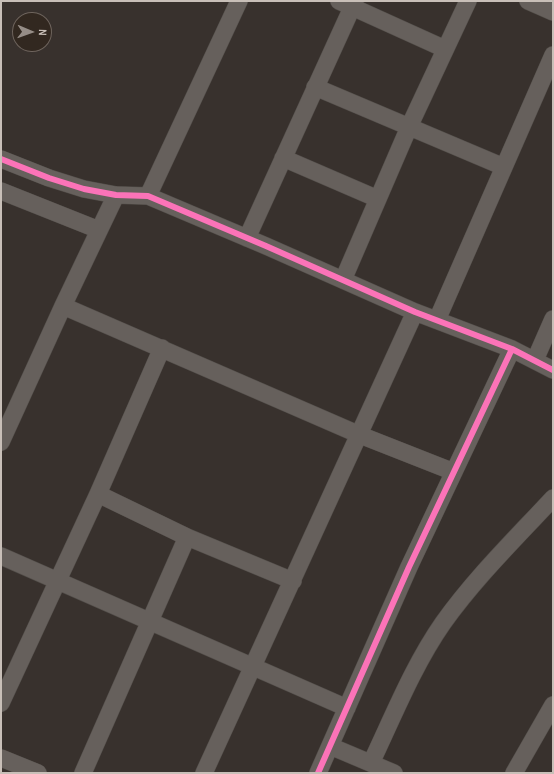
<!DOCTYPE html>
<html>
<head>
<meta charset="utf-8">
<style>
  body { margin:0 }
  #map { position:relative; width:554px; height:774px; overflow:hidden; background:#38312d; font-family:"Archivo Narrow",sans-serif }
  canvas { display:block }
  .frame { position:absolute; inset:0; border:2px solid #c8bfb8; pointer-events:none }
  .north { position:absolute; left:12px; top:12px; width:40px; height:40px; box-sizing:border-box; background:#322820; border:1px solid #6e645d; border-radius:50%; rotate:92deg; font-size:11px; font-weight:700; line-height:16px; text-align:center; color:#c8bfb8 }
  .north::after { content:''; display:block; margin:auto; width:14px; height:18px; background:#968d87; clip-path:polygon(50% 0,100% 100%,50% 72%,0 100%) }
</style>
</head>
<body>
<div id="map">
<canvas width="554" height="774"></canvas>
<div class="frame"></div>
<div class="north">N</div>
</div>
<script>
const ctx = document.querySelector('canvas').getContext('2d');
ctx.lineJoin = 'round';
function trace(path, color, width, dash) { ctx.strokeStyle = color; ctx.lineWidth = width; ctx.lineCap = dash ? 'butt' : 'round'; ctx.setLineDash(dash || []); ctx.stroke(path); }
const minor = new Path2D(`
  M339,1l106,48
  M528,1l25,11
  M315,87l189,80
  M283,158l95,41
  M1,159l48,19 35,11 32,6 32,1 118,50 149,66 97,37
  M1,191l98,39
  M148,196l91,-195
  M247,238l108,-237
  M343,280l66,-153 59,-126
  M63,306l297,129 94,37
  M437,320l116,-265
  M535,360l18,-41
  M1,442l62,-136 53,-111
  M187,537l106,44
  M1,556l346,152
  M1,703l97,-209 64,-146
  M330,746l64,27
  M1,758l37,15
  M371,763c22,-46 42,-97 72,-140 32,-45 72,-84 110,-125
  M83,773l104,-236 -89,-43
  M204,773l211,-461
  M318,773l91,-206 103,-218 41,21
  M514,773l39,-68`);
trace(minor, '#534e4a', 18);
trace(minor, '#66605c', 17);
trace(new Path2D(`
  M1,159l48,19 35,11 32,6 32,1 118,50 149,66 97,37
  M318,773l91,-206 103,-218 41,21`), '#fb73b8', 6);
</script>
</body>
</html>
